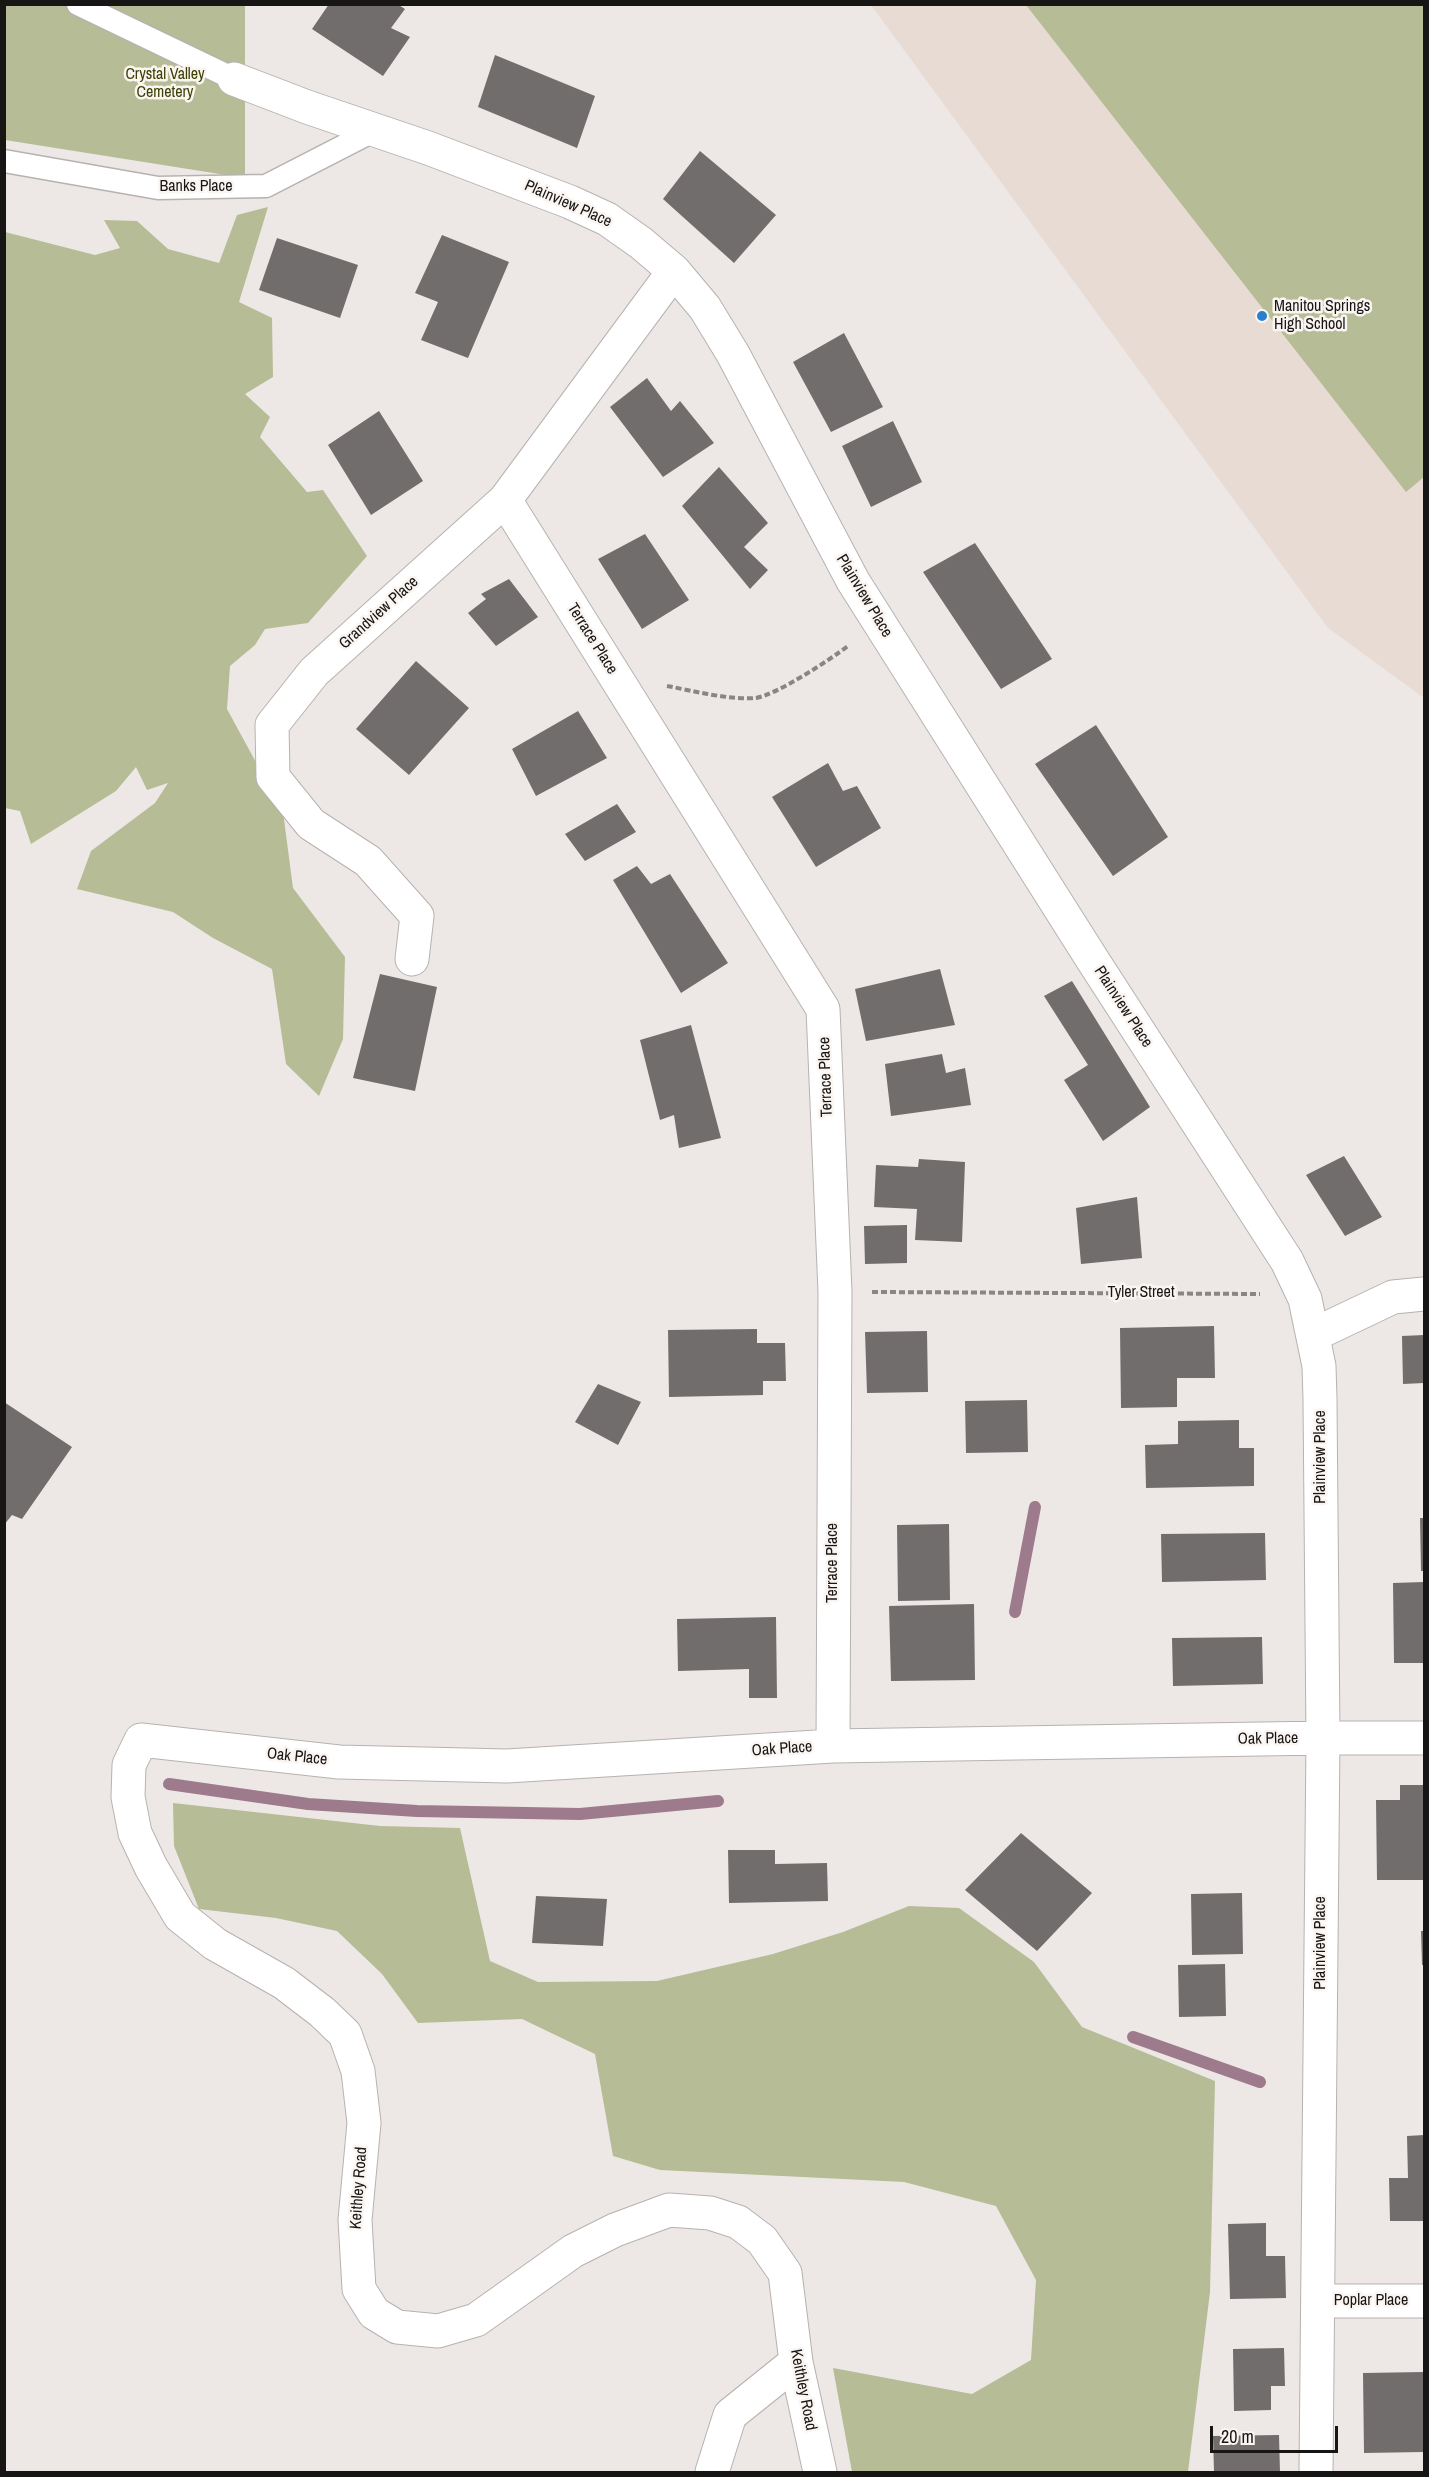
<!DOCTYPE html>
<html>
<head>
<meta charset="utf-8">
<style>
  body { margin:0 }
  #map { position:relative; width:1429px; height:2477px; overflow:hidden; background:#ede8e5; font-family:"Archivo Narrow",sans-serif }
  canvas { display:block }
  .frame { position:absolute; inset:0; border:6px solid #171615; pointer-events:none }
  .scale { position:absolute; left:1210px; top:2426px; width:128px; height:27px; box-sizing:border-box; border:3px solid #171615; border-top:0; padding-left:8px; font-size:18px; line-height:21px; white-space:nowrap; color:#171615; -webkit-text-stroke:4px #fbf5f2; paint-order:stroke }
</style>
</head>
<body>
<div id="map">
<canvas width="1429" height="2477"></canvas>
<div class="frame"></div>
<div class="scale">20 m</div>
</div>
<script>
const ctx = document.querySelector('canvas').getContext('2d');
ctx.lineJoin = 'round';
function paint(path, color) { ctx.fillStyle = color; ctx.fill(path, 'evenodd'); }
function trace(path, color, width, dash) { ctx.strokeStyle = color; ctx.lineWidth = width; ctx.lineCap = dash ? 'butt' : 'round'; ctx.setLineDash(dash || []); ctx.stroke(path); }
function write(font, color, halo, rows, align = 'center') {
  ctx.font = font + ' "Archivo Narrow",sans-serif'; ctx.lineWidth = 5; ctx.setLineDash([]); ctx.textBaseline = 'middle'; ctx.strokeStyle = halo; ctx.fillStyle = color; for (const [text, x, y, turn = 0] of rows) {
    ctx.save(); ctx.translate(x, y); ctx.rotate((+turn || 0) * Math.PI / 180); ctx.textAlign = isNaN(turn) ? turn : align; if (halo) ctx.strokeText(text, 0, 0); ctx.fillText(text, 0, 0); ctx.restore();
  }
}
paint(new Path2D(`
  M871,5h553v693l-96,-70z`), '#e8dbd4');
paint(new Path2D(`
  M4,5h241v173l-240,-38z
  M1026,5h396l2,3v469l-18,15z
  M268,207l-29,95 33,16 1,59 -28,17 25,23 -10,20 47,55 16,-2 44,66 -59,67 -43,6 -10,16 -25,21 -3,43 56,103 10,76 52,69 -2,82 -24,57 -33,-32 -14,-95 -59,-31 -40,-26 -96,-23 14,-38 64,-48 13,-20 -21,7 -11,-23 -20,24 -85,53 -11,-33 -15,-3v-576l90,23 25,-7 -16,-28 33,1 31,28 51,14 18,-48z
  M173,1803l207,23 80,2 30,133 48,21 119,-1 116,-27 70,-22 66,-26 50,2 75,54 48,65 133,54 -5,211 -22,180h-336l-19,-104 139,26 59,-34 5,-80 -40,-74 -92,-24 -244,-12 -47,-14 -18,-102 -73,-35 -104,4 -36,-49 -45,-43 -61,-13 -77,-9 -25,-63z`), '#b6bc95');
trace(new Path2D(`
  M1015,1612l20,-105
  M169,1784l139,20 109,7 163,3 138,-13
  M1133,2037l127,45`), '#9d7b8c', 12);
paint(new Path2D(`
  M329,4h68l8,5 -14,19 19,9 -27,39 -71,-47z
  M495,55l100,41 -18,52 -99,-41z
  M700,151l76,64 -42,48 -71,-64z
  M442,235l67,27 -41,96 -47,-18 17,-38 -23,-9z
  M277,238l81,27 -18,53 -81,-28z
  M844,333l39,74 -52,25 -38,-70z
  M647,378l24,33 9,-10 34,42 -51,34 -53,-70z
  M379,411l44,70 -52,34 -43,-70z
  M893,421l29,61 -51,25 -29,-61z
  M719,467l49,56 -24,24 24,23 -18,19 -68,-83z
  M645,534l44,66 -47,29 -44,-70z
  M975,543l77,116 -51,30 -78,-117z
  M509,579l29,38 -42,29 -28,-33 18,-14 -5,-5z
  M416,661l53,47 -60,67 -53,-46z
  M578,711l29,47 -71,38 -24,-47z
  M1096,725l72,112 -55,39 -78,-112z
  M828,763l15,28 14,-5 24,42 -65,39 -44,-70z
  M617,804l19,28 -51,29 -20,-27z
  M637,866l14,18 19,-10 58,89 -47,30 -68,-113z
  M940,969l15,56 -89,16 -11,-52z
  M380,974l57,13 -22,104 -62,-13z
  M1072,981l78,126 -47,34 -39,-61 24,-15 -44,-69z
  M691,1025l30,113 -42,10 -5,-33 -14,5 -20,-80z
  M942,1054l4,19 19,-5 6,37 -80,11 -6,-52z
  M1344,1156l38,61 -37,19 -39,-61z
  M919,1159l46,3 -3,80 -47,-2 2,-31 -43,-2 2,-42 42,2z
  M1137,1197l5,61 -61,6 -5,-56z
  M907,1225v38l-42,1 -1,-38z
  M1214,1326l1,52h-38v29l-56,1 -1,-80z
  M757,1329v14h28l1,38h-23v14l-94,2 -1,-67z
  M927,1331l1,61 -61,1 -2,-61z
  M1424,1335v48l-21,1 -1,-48z
  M598,1384l43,18 -23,43 -43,-23z
  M1027,1400l1,52 -62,1 -1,-52z
  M4,1402l68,45 -50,72 -10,-4 -8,10z
  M1239,1420v28h15v38l-108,2 -1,-43 33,-1v-23z
  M1420,1518h4v53h-3z
  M949,1524l1,76 -52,1 -1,-76z
  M1265,1533l1,47 -104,2 -1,-48z
  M1424,1582v81h-30l-1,-80z
  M974,1604l1,76 -84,1 -2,-75z
  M776,1617l1,81h-28v-29l-71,2 -1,-52z
  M1262,1637l1,47 -90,2 -1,-48z
  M1400,1785h24v95h-47l-1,-80h24z
  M1021,1833l71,60 -55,58 -72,-61z
  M728,1850h47v14l52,-1 1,38 -99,2z
  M1242,1893l1,61 -51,1 -1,-61z
  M536,1896l71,3 -4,47 -71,-3z
  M1421,1931h3v34h-2z
  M1225,1964l1,52 -47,1 -1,-52z
  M1424,2135v86h-34l-1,-43h19l-1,-42z
  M1266,2223v33h19l1,42 -56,1 -2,-75z
  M1284,2348l1,38h-14v24l-37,1 -1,-62z
  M1424,2372v80l-60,1 -1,-80z
  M1279,2435l1,37h-66l-1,-36z`), '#726d6d');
const service = new Path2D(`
  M78,4l156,75
  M4,161l154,27 108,-2 111,-57`);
const minor = new Path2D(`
  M234,79l73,28 121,41 142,54 37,17 34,24 33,28 31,37 28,46 120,227 239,378 195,302 18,38 14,67 1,33 3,339 -7,734
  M505,500l318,509 12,283 -2,454
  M412,959l5,-43 -49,-55 -57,-37 -38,-47 -1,-52 42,-53 191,-172 169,-229
  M1313,1335l80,-38 31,-3
  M1318,2301h106
  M712,2472l18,-57 66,-53
  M820,2472l-24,-110 -11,-89 -23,-33 -24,-18 -28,-9 -41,-3 -54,20 -42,21 -97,69 -38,11 -41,-4 -23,-14 -15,-24 -4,-69 9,-97 -6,-52 -13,-37 -23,-22 -38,-29 -69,-39 -35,-28 -29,-49 -16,-34 -7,-36 1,-32 12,-25 198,22 168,4 326,-20 490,-8h101`);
trace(service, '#b7b2af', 25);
trace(minor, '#b7b2af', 35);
trace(new Path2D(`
  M667,686c27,5 61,14 88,12 20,-2 76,-39 93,-52
  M872,1292l388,2`), '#888583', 4, [6, 3]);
trace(service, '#fff', 22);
trace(minor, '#fff', 33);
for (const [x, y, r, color] of [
  [1262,316,6,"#287fcd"]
]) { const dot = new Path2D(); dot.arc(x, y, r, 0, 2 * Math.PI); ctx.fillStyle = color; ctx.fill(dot); trace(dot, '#fbf5f2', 2); }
write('16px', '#3b4004', '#fbf5f2', [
  ["Crystal Valley",165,75],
  ["Cemetery",165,93]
]);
write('16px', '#171615', '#fbf5f2', [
  ["Banks Place",196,187],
  ["Plainview Place",568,204,24],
  ["Plainview Place",864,596,59],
  ["Grandview Place",379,613,-42],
  ["Terrace Place",592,639,58],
  ["Plainview Place",1123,1007,57],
  ["Terrace Place",826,1077,-92],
  ["Tyler Street",1141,1293],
  ["Plainview Place",1321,1457,-90],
  ["Terrace Place",833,1563,-90],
  ["Oak Place",1268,1739,-1],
  ["Oak Place",782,1749,-4],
  ["Oak Place",297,1757,6],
  ["Plainview Place",1321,1943,-90],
  ["Keithley Road",359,2188,-86],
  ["Poplar Place",1371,2301],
  ["Keithley Road",803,2390,79]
]);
write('16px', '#171615', '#fbf5f2', [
  ["Manitou Springs",1274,307],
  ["High School",1274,325]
], 'left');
</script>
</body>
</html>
